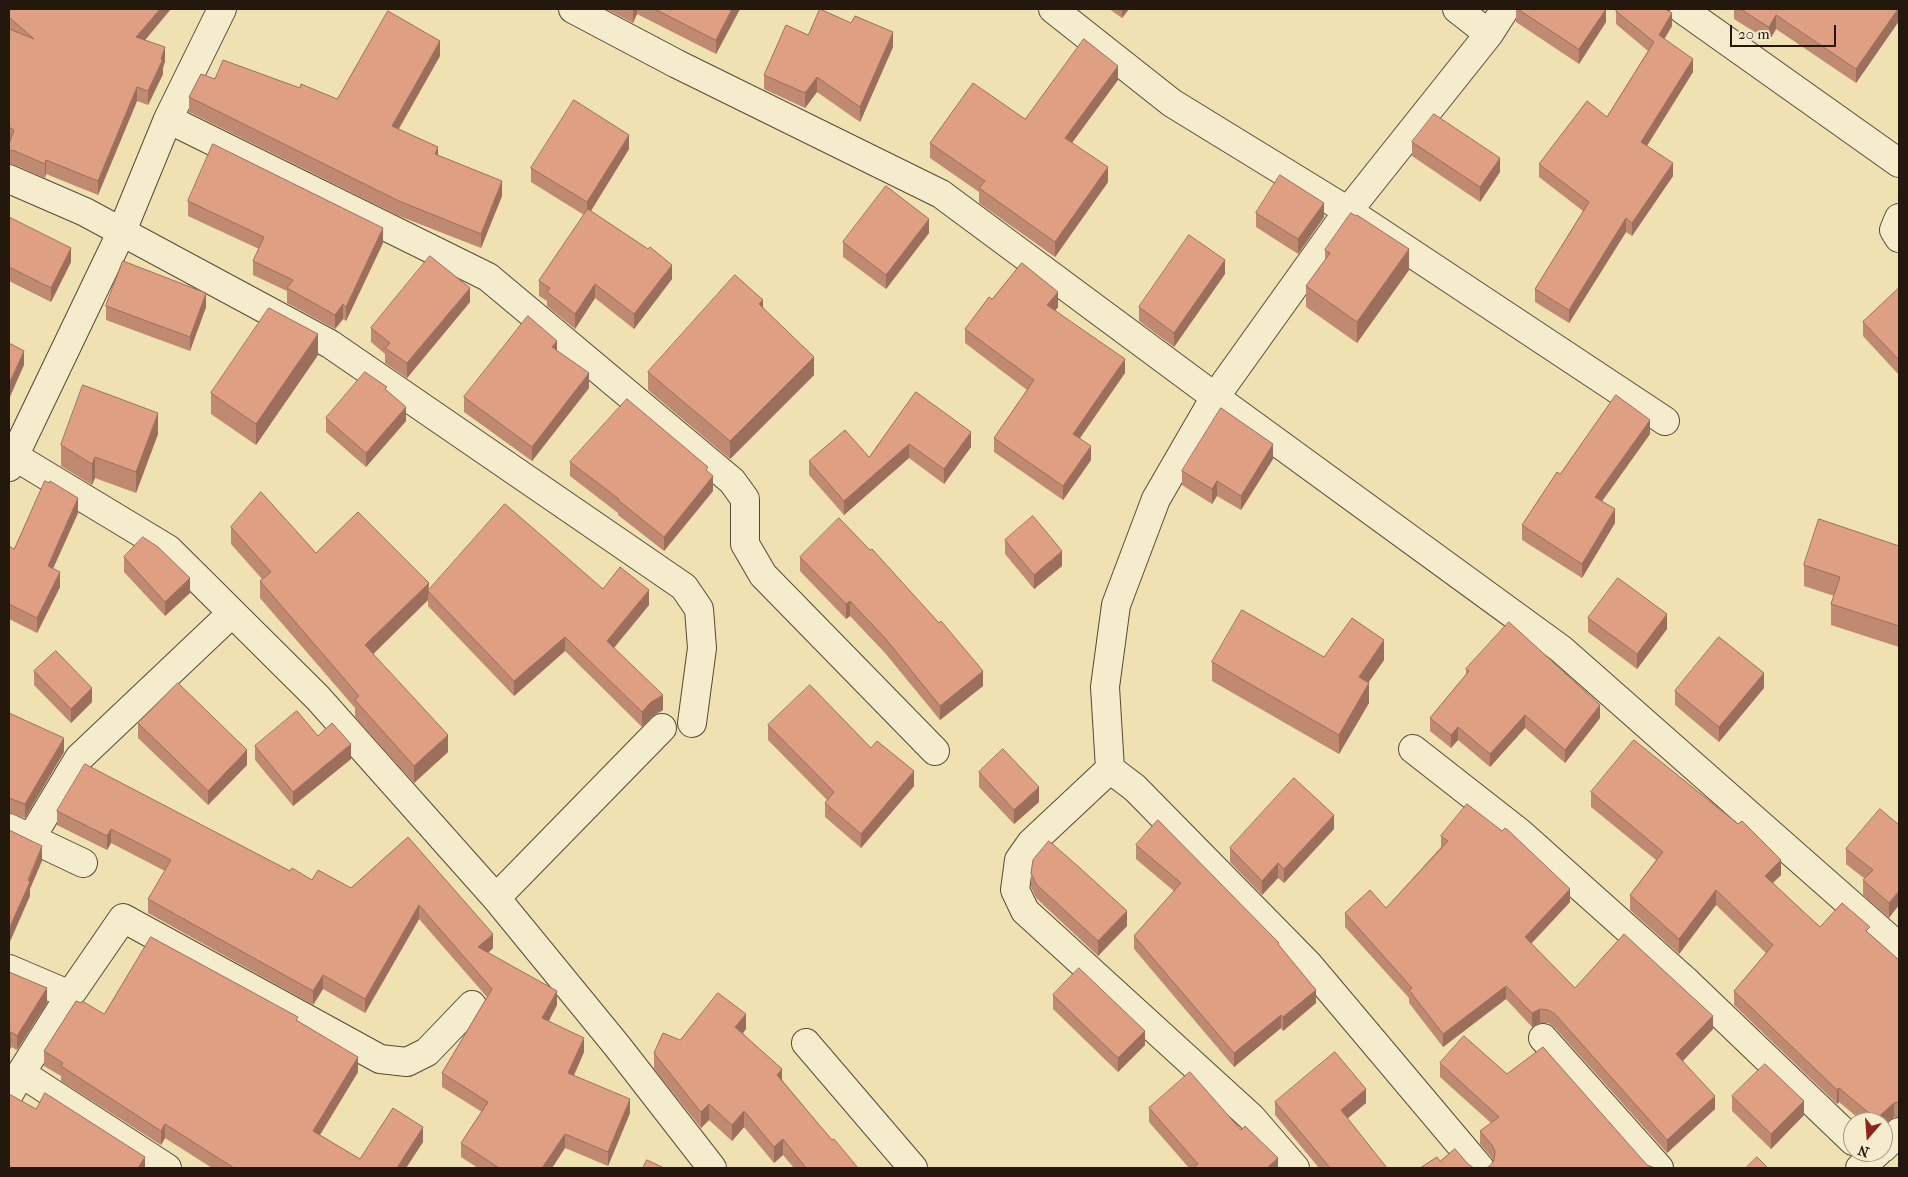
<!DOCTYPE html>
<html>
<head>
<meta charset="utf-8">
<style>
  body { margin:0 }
  #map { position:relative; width:1908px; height:1177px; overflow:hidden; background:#efe1b2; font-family:"IM FELL French Canon",serif }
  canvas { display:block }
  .frame { position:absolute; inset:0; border:10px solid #24170e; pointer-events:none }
  .north { position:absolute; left:1843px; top:1112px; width:50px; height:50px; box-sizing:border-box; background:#f5eccd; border:1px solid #a19781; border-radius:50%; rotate:198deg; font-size:14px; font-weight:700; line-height:20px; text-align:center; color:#24170e }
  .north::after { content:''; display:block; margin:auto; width:18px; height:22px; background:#8f2418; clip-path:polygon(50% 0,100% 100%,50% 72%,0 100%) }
  .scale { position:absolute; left:1730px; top:25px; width:106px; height:22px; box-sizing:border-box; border:2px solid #24170e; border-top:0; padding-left:6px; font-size:15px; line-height:18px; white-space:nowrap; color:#24170e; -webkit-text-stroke:4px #f5eccd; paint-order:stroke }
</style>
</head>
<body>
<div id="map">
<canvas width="1908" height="1177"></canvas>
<div class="frame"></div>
<div class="north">N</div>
<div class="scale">20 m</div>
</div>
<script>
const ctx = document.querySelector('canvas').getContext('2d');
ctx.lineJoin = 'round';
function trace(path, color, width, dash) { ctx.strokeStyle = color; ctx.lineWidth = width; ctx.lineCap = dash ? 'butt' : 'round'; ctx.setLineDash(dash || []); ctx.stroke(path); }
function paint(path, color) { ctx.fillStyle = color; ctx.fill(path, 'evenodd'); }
const minor = new Path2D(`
  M222,9l-54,110 320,158 244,204 13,18v45l18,31 172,176
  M573,9l104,55 264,130 274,203 133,-186 141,-177 -32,-25
  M1053,9l119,94 176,108 317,210
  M1682,9l217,154
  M1489,34l16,-25
  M9,179l76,33 245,132 354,243 15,22 3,39 -10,75
  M1899,218l-5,12 5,8
  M9,453l159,96 150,149 178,200 122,149 94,121
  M9,467l113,-236 46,-112
  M1413,749l106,83 169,151 165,158
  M1110,769l-79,74 -12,17 -4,30 10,21 226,206 44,51
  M9,828l74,35
  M31,838l48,-80 153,-145
  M496,898l166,-170
  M9,969l61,26
  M1543,1038l116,130
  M806,1043l107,125
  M21,1073l49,-78 53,-77 257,141 27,3 20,-10 45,-47
  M9,1094l12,-21 146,95
  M1883,1148l16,-16
  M1480,1168l-172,-204 -173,-176 -25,-19 -5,-82 11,-82 40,-106 59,-102 346,252 338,298
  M1860,1168l18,-16`);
trace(minor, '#574a37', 30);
trace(minor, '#f5eccd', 28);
paint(new Path2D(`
  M9,9l136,31 20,21 -2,7v6l-15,31 -11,-4 -39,94 -52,-21 -1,4 -30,-13 -6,-1v-20l1,-2 -1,-1z
  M606,9h134l-24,45 -79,-40 -4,9z
  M1109,9h20l-7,9z
  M1516,9h90v13l-27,42 -63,-42z
  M1670,9l2,17 -8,13 29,33 -46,74 26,30 -41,60 -6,-4 -57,91 -34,-21v-13l48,-78 -44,-34v-13l68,-47 41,-66 -32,-27v-13z
  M1734,9h165v12l-43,62 -80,-54 -7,12 -35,-22z
  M808,35l85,12 -33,75 -43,-30 -12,16 -41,-19v-14z
  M440,56l-41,73 39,27 64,40 -21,52 -82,-32 -210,-104v-15l26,-18 85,9 37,11z
  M1118,80l-46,63 36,39 -53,75 -76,-54v-11l-49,-34v-15l95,-24z
  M1412,142l88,30 -20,30 -68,-46z
  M629,149l-38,62 81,68 -38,50 -39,-31 -20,31 -28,-23v-5l-8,-5v-15l45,-66 -53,-33v-14z
  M188,201l195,42 -37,78 -3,-2 -8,10 -48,-26v-12l-34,-16v-14l6,-12 -71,-33z
  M1256,213l68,4 -26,37 -42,-27z
  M9,217l62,45 -20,40 -42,-21z
  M929,233l-43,56 -43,-32v-15z
  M1325,250l84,20 -52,73 -51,-36v-21l19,-26z
  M1225,274l-51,73 -35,-26v-14z
  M1899,288v87l-36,-39v-14z
  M992,299l66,8 -3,4 70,62 -45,65 11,22 -28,40 -69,-48v-14l33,-48 -62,-47v-14z
  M470,302l-63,76 -22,-15v-9l-14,-12v-14z
  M106,306l100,1 -16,44 -84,-31z
  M763,307l51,68 -84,84 -82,-69v-18z
  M318,355l-62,90 -45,-31v-21z
  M589,388l-57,73 -68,-49v-15z
  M387,391l19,30 -40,46 -40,-35v-14z
  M916,392l55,55 -27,37 -35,-26 -65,57 -35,-40v-14l60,-4z
  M158,434l-22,59 -41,-15 -3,7 -31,-19v-21z
  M1650,434l-48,67 13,22 -33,55 -60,-38v-15l38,-51z
  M1273,459l-32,51 -24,-14 -5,8 -30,-19v-14z
  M570,462l138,10 5,19 -49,60 -46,-36v-2l-48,-37z
  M49,483l29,30 -25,55 7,19 -23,46 -28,-14v-73l5,3z
  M231,527l85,26 113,38 174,-2 46,16 -35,43 49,62 -12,7 -9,10 -77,-76 -51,45 -86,-90v-6l-55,54 75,98 -34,31 -59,-66v-9l-95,-110v-17l2,-2 -31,-35z
  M1005,540l57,26 -28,23 -29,-35z
  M1899,546v101l-68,-22v-21l3,-8 -30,-10v-21z
  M124,557l66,36 -25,23 -41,-44z
  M800,557l183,129 -43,34 -55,-67 -35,-37 -4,3 -46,-48z
  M1588,618l79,11 -30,40 -49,-37z
  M1324,657l60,3 -16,23 1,20 -30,51 -127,-73v-19z
  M1466,669l134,49 -35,45 -40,-35 -35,39 -32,-27 -7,8 -21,-17v-13l36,-43z
  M34,671l58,31 -21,21 -37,-38z
  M1764,688l-45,54 -44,-37v-14z
  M9,713l55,39 -39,66 -16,-5z
  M138,723l109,42 -39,40 -70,-67z
  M768,725l146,61 -53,62 -36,-31v-14l2,-3 -59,-60z
  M318,736l33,23 -58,47 -38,-46v-14z
  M979,772l60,30 -25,22 -35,-37z
  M1591,792l190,83 -8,8 47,44 50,7 29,26v157h-5l-11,5h-20l-24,-20 -2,2 -103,-99v-14l32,-38 -50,-48 -37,49 -49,-44v-15l26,-35 -65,-53z
  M57,811l233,60 22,9 39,8 57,-51 85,111 -5,5 69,52 -8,16 35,31 -10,24 56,37 -22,53 -43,-18 -13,20h-74l-17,-11v-14l21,-31 -40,-25v-14l45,-76 -68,-78 -54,94 -42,-24 -10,16 -165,-92v-14l17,-28 -54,-28 -4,7 -50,-25z
  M1898,824l-9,94 -26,-23v-15l2,-1 -19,-15v-15z
  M1334,829l-50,54 -6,-5 -16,17 -32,-33v-14z
  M1441,836l129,66 -39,42 44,44 138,41 -30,32 32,48 -48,44 -112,-125 -7,-5h-8l-8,4 -26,-28 -63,48 -34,-44v-5l-64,-71v-14l41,-5 55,-61z
  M1136,845l143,101 37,57 -33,28 -2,-3 -47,39 -100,-118v-13l40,-45 -38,-32z
  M1031,873l96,53 -29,30 -62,-58 -5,-11z
  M9,972l38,31 -30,47 -6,-3 -2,5z
  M1053,995l92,50 -27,27 -65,-63z
  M104,1014l194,7 60,51 -38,63 40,24 63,-17 -17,26h-194l-47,-30 -4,7 -100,-64v-5l-17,-10v-15z
  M746,1029l-3,4 89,107 26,28h-64l-11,-13 -9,8 -30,-36 -12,14 -23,-21 -8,8 -47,-59v-16l26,-13z
  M1440,1063l67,11 140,91 -154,-4 -1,-3 -12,-14v-13l11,-8 -51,-46z
  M1732,1096l72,19 -33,34 -39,-38z
  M1275,1102l91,1 -19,15 40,50h-68l-44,-53z
  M1149,1108l92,22 37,38h-89l-40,-46z`), '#c08971');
paint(new Path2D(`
  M160,9h11l-35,42v-14z
  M633,9h4v5l-4,9z
  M732,9h8l-24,45v-14z
  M1122,9h7l-7,9z
  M1606,9v13l-27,42v-15z
  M1668,9h2v7l2,-3v13l-13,22v-13z
  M1898,9h1v12l-43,62v-14z
  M1776,15v14l-7,12v-14z
  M893,32v15l-33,75v-15z
  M440,41v15l-48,84v-14z
  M165,47v14l-2,7v6l-15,31v-14z
  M1693,59v13l-52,83v-13z
  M1118,66v14l-53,72v-14z
  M817,77v15l-12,16v-15z
  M137,87v14l-39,94v-14z
  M629,135v14l-42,68v-15z
  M438,147v15l-3,-8z
  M1500,158v14l-20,30v-15z
  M46,160v14l-1,4v-14z
  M1673,163v13l-41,60v-13z
  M1108,167v15l-53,75v-15z
  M502,181v15l-21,52v-14z
  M1324,203v14l-26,37v-15z
  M1626,218v14l-57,91v-13z
  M929,219v14l-43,56v-14z
  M383,228v15l-37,78v-14z
  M71,248v14l-20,40v-14z
  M1409,249v21l-52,73v-21z
  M1225,260v14l-51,73v-14z
  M672,265v14l-38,50v-15z
  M595,284v14l-20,31v-15z
  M470,288v14l-63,76v-15z
  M1058,292v15l-11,13v-15z
  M206,293v14l-16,44v-14z
  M763,300v18l-4,-14z
  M343,304v15l-8,10v-14z
  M318,334v21l-62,90v-21z
  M557,341v14l-5,-8z
  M24,351v14l-15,34v-15z
  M814,357v18l-84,84v-18z
  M1125,359v14l-52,75v-14z
  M589,373v15l-57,73v-14z
  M406,407v14l-40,46v-14z
  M158,413v21l-22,59v-21z
  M1650,420v14l-55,77v-14z
  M971,432v15l-27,37v-15z
  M909,444v14l-65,57v-14z
  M1273,444v15l-32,51v-14z
  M1091,446v14l-28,40v-14z
  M95,457v21l-3,7v-21z
  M713,476v15l-49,60v-14z
  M1217,481v15l-5,8v-15z
  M78,498v15l-30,67v-14z
  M1615,509v14l-33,55v-14z
  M1062,551v15l-28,23v-14z
  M60,572v15l-23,46v-15z
  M190,578v15l-25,23v-14z
  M429,583l-1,17 -63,62v-17z
  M649,590v15l-42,51v-15z
  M850,601v15l-4,3v-15z
  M1667,614v15l-30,40v-15z
  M565,637v14l-51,45v-15z
  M1384,640v20l-25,36v-19z
  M983,671v15l-43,34v-14z
  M1764,673v15l-45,54v-15z
  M1369,683v20l-30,51v-19z
  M92,688v14l-21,21v-14z
  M663,695v15l-12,7 -9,10v-15l9,-10z
  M1600,705v13l-35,45v-13z
  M1525,715v13l-35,39v-13z
  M1458,727v13l-7,8v-13z
  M448,735v17l-34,31v-17z
  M64,738v14l-39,66v-14z
  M351,744v15l-58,47v-14z
  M247,750v15l-39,40v-14z
  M914,771v15l-53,62v-14z
  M1039,787v15l-25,22v-14z
  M1334,815v14l-50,54v-14z
  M111,829v14l-4,7v-14z
  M42,846v15l-12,28v7l-21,48v-15z
  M1781,860v15l-16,15v-14z
  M1278,863v15l-16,17v-14z
  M1570,889v13l-45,48v-13z
  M1716,890v15l-37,49v-15z
  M1899,891v14l-10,13v-15z
  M419,905v14l-54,94v-14z
  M1127,911v15l-29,30v-15z
  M493,934v14l-15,14v-15z
  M323,975v14l-10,16v-14z
  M1506,986v13l-63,48v-13z
  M47,988v15l-30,47v-14z
  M1316,990v13l-33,28v-14z
  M557,991v14l-15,28v-15z
  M1540,1009v14l-8,4v-14z
  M746,1014v15l-11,14v-16z
  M1281,1015v13l-47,39v-14z
  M1713,1016v13l-37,39v-14z
  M1145,1031v14l-27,27v-14z
  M11,1032v15l-2,5v-15z
  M584,1038v14l-16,35v-14z
  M358,1057v15l-45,74v-15z
  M782,1069v16l-5,-10z
  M1839,1088v14l-2,2v-14z
  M1366,1089v14l-25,21v-14z
  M1715,1096v13l-48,44v-13z
  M630,1099v14l-22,53v-14z
  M1804,1101v14l-33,34v-15z
  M1894,1103v14l-11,10v-5h-7v-3z
  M709,1104v16l-8,8v-16z
  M744,1111v16l-12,14v-16z
  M165,1124v14l-4,7v-14z
  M423,1127v15l-17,26h-9z
  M565,1134v14l-13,20h-10z
  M783,1139v16l-9,8v-16z
  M145,1157v11h-7z
  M1278,1158v10h-11z`), '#9c6f5c');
const building = new Path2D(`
  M9,9h151l-24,28 29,10 -4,12h2l-15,32 -11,-4 -39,94 -52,-21 -1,4 -30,-13 -6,-1v-6l5,-14 -5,-3v-98l25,10 -25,-22z
  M655,9h77l-16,31z
  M820,9l31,14 4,-7 38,16 -33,75 -43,-30 -12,16 -41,-18 22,-50 22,10z
  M1518,9h88l-27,40z
  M1617,9h51l-1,1 5,3 -13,22 34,24 -52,83 32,21 -41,60 -6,-5 -57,92 -34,-21 54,-87 -50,-38 48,-63 20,16 47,-75 -38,-31z
  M1741,9h157l-42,60 -80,-54 -7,12z
  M388,11l52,30 -48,85 46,21 -3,7 67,27 -21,53 -82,-33 -210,-104 12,-23 14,5 8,-19 77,28 1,-4 36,15z
  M1084,39l34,27 -53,72 43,29 -53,75 -76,-54 6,-7 -55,-38 43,-60 52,36z
  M574,100l55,35 -42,67 -56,-34z
  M1434,114l66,44 -20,29 -68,-45z
  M213,144l170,84 -37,79 -3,-3 -8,11 -48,-27 6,-8 -40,-19 11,-24 -76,-36z
  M1280,175l44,28 -26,36 -42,-26z
  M886,186l43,33 -43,56 -43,-33z
  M588,209l60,40 2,-2 22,18 -38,49 -39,-30 -20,30 -28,-22 3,-4 -11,-7z
  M1351,213l5,3 1,-1 52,34 -52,73 -51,-36 24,-33 -5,-3z
  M9,217l62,31 -20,40 -42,-21z
  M1189,235l36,25 -51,73 -35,-26z
  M430,256l40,32 -63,75 -22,-15 5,-5 -19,-15z
  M123,261l83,32 -16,44 -84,-31z
  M1022,263l36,29 -11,13 78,54 -52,75 18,12 -28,40 -69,-48 40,-58 -69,-51 24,-32 3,2z
  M735,275l28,25 -4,4 55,53 -84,84 -82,-69z
  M1899,288v72l-36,-38z
  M269,308l49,26 -62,90 -45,-31z
  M528,316l29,25 -5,6 37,26 -57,74 -68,-50z
  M9,343l15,8 -15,33z
  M365,372l22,15 -2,2 21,18 -40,46 -40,-35z
  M83,385l75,28 -22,59 -41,-15 -3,7 -31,-19z
  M916,392l55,40 -27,37 -35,-25 -65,57 -35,-40 36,-31 24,27z
  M1616,395l34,25 -55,77 20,12 -33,55 -60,-39 35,-53 3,2z
  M627,399l81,68 -2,3 7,6 -49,61 -46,-37 1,-1 -49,-37z
  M1221,408l52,36 -32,52 -24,-15 -5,8 -30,-18z
  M45,481l4,2 1,-2 28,17 -30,68 12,6 -23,46 -28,-14v-58l5,3z
  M261,492l55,61 42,-41 71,71 -64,62 83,90 -34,31 -59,-66 4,-4 -99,-115 11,-9 -40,-45z
  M505,504l98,85 17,-22 29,23 -42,51 56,54 -12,7 -9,10 -77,-75 -51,44 -86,-90z
  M1033,516l29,35 -28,24 -29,-35z
  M839,518l31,32 2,-1 67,74 2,-2 42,50 -43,35 -55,-68 -35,-37 -4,3 -46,-47z
  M1819,519l80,27v80l-68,-22 9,-27 -36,-12z
  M143,537l15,10 32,31 -25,24 -41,-45z
  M1618,578l49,36 -30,40 -49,-36z
  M1242,610l82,47 28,-39 32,22 -25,37 10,6 -30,52 -127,-73z
  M1509,622l91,83 -35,45 -40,-35 -35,39 -32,-27 -7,8 -21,-17 39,-47 -3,-2z
  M1719,637l45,36 -45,54 -44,-36z
  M56,651l36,37 -21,21 -37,-38z
  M178,683l69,67 -39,41 -70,-68z
  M810,685l61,63 6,-7 37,30 -53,63 -36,-31 9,-11 -66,-67z
  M297,711l21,25 14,-13 19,21 -58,48 -38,-46z
  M9,713l55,25 -39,66 -16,-6z
  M1634,740l104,84 4,-3 39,39 -16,16 55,51 22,-24 28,24 -4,4 33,29v142l-5,1 -18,16 -37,-31 -2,2 -103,-99 39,-46 -57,-55 -37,49 -49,-44 33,-43 -72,-60z
  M1003,749l36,38 -25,23 -35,-38z
  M85,764l205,107 2,-3 20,12 6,-10 33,18 57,-51 85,97 -15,13 79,44 -15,27 42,20 -16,35 62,26 -22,53 -43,-18 -23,34h-43l-38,-25 27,-41 -46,-29 50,-84 -73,-84 -54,94 -42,-24 -10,16 -165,-92 23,-39 -60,-31 -4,7 -50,-25z
  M1294,778l40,37 -50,54 -6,-6 -16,18 -32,-33z
  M1467,804l35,27 3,-3 4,3 61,58 -45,48 50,51 49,-54 89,82 -37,38 39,42 -48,44 -112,-126 -7,-4 -8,-1 -8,4 -26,-27 -63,48 -34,-44 3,-2 -67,-75 25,-23 16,18 62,-67 -7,-5z
  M1880,809l18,15 1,-1v68l-10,12 -26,-23 10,-10 -27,-21z
  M1158,820l121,123 -1,1 38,46 -33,27 -2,-2 -47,38 -100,-117 47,-53 -45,-38z
  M9,830l33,16 -14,34 2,2 -21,47z
  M1049,841l31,27 47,43 -29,30 -62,-57 -5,-11 2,-13z
  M151,937l147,80 -2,3 62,37 -45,74 47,28 33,-51 30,19 -26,41h-163l-69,-44 -4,7 -100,-65 2,-3 -19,-12 32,-50 5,2 1,-2 22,13z
  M1079,968l66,63 -27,27 -65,-63z
  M9,972l38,16 -30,48 -6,-4 -2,5z
  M718,993l28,21 -11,13 47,42 -5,6 55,65 2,-1 24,29h-52l-23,-29 -9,8 -30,-36 -12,14 -23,-21 -8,8 -2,-2 -45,-57 9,-20 17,7z
  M1464,1036l43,38 36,-27 104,118 8,3h-169l4,-2 4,-6 1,-8 -3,-7 -12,-14 19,-14 -59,-54z
  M1335,1052l31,37 -25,21 46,58h-57l-22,-27 -33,-39z
  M1765,1064l39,37 -33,33 -39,-38z
  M1190,1072l51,58 4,-4 33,32 -11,10h-74l5,-4 -49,-56z
  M45,1093l100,64 -7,11h-129v-74l27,15z
  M1455,1149l13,15 6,4h-54l17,-11 3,4z
  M1757,1157l11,11h-22z
  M647,1160l17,8h-21z`);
paint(building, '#df9f83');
trace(building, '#9c6f5c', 1);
</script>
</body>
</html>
